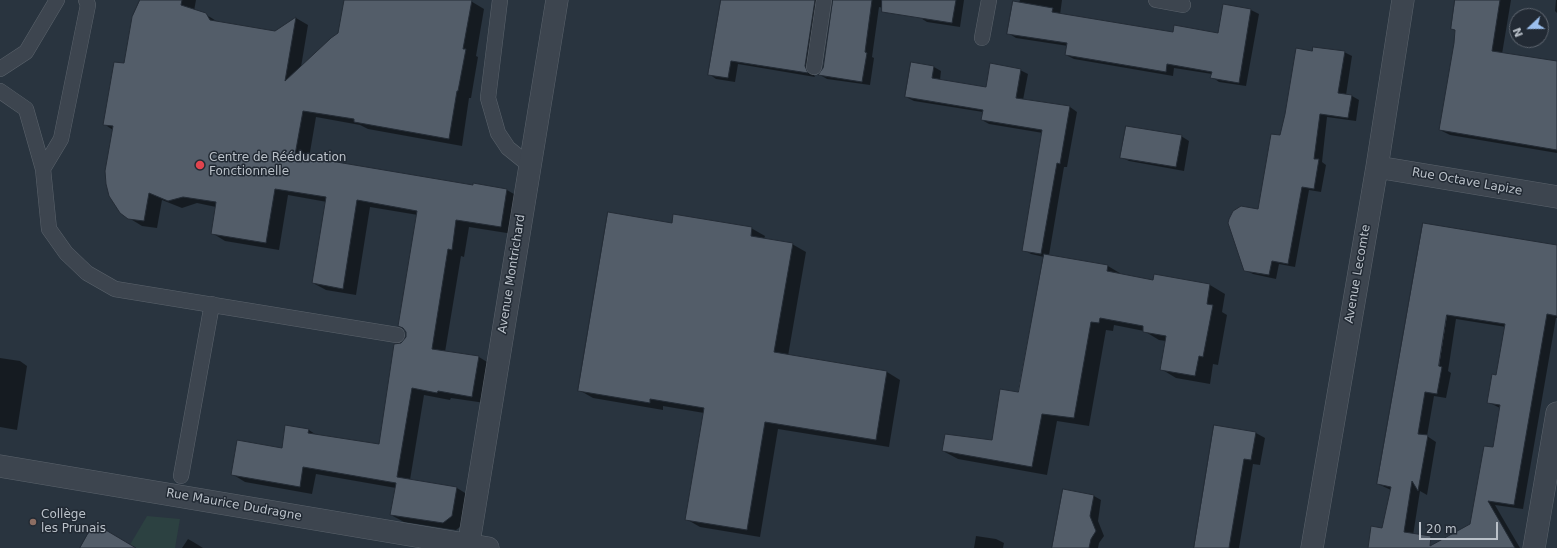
<!DOCTYPE html>
<html>
<head>
<meta charset="utf-8">
<style>
  body { margin:0 }
  #map { position:relative; width:1557px; height:548px; overflow:hidden; background:#29343f; font-family:"DejaVu Sans",sans-serif }
  canvas { display:block }
  .north { position:absolute; left:1509px; top:8px; width:40px; height:40px; box-sizing:border-box; background:#222a34; border:1px solid #5f6670; border-radius:50%; rotate:248deg; font-size:11px; font-weight:700; line-height:16px; text-align:center; color:#bac1c9 }
  .north::after { content:''; display:block; margin:auto; width:14px; height:18px; background:#9bbfed; clip-path:polygon(50% 0,100% 100%,50% 72%,0 100%) }
  .scale { position:absolute; left:1419px; top:522px; width:79px; height:18px; box-sizing:border-box; border:2px solid #bac1c9; border-top:0; padding-left:5px; font-size:12px; line-height:14px; white-space:nowrap; color:#bac1c9; -webkit-text-stroke:3px #222a34; paint-order:stroke }
</style>
</head>
<body>
<div id="map">
<canvas width="1557" height="548"></canvas>
<div class="north">N</div>
<div class="scale">20 m</div>
</div>
<script>
const ctx = document.querySelector('canvas').getContext('2d');
ctx.lineJoin = 'round';
function paint(path, color) { ctx.fillStyle = color; ctx.fill(path, 'evenodd'); }
function trace(path, color, width, dash) { ctx.strokeStyle = color; ctx.lineWidth = width; ctx.lineCap = dash ? 'butt' : 'round'; ctx.setLineDash(dash || []); ctx.stroke(path); }
function write(font, color, halo, rows, align = 'center') {
  ctx.font = font + ' "DejaVu Sans",sans-serif'; ctx.lineWidth = 3; ctx.setLineDash([]); ctx.textBaseline = 'middle'; ctx.strokeStyle = halo; ctx.fillStyle = color; for (const [text, x, y, turn = 0] of rows) {
    ctx.save(); ctx.translate(x, y); ctx.rotate((+turn || 0) * Math.PI / 180); ctx.textAlign = isNaN(turn) ? turn : align; if (halo) ctx.strokeText(text, 0, 0); ctx.fillText(text, 0, 0); ctx.restore();
  }
}
paint(new Path2D(`
  M147,516l33,3 -5,29h-47z`), '#2c4141');
paint(new Path2D(`
  M142,0h54l-2,11 11,3 13,8 57,10 21,-14 12,7 -7,42 38,-33 6,-34h124l15,9 -8,47 2,1 -7,41h-2l-7,48 -94,-17 -8,-4 -44,-8 -7,41 165,28 33,4 12,7 -6,37 -44,-7 -5,30 -3,-1 -16,96 34,5 13,8 -7,38 -34,-5 -1,2 -26,-5 -14,85 47,8 13,8 -5,27 -9,7 -52,-8 -13,-7 5,-27 -80,-14 -4,20 -67,-12 -13,-8 50,-25 4,-23 23,4 9,6 61,10 22,-102 6,-7 11,-122 -48,-8 -14,88 -30,-5 -13,-7 14,-81 -39,-7 -9,55 -54,-9 -13,-8 4,-26 -19,-4 -15,5 -20,-8 -5,28 -15,-2 -13,-8 -16,-88 -9,-6 21,-60z
  M722,0h102l-12,71 3,6 -77,-13 -3,18 -19,-3 -7,-5z
  M833,0h51l-1,8 -4,-1 -7,50 2,1 -4,27 -43,-6 -7,-4 4,-6z
  M922,0h42l-4,27 -33,-5 -8,-5z
  M1020,0h42l-2,15 113,18 46,1 5,-28 27,4 8,4 -13,72 -27,-4 -7,-5v-3l-38,-6 -1,8 -99,-17 -8,-4 2,-9 -52,-8 -8,-5z
  M1460,0h51l-9,54 55,8v91l-107,-18 -10,-5 15,-86z
  M1556,0h1v13l-2,-2z
  M1313,52h31l8,4 -6,39 6,1 7,4 -3,21 -29,-4 -5,45 4,3 -5,27 -12,-2 -14,77 -16,-3 -3,15 -23,-5 -8,-4 13,-60 22,-73z
  M934,67l7,4 -1,9 47,8 33,-18 8,4 -5,26 47,7 7,5 -10,55h-3l-15,88 59,11 15,9 30,6 1,-6 56,10 15,9 -3,18 5,3 -9,50 -5,-1 -3,20 -34,-6 -15,-9 5,-28 -7,-1 -15,-9 -30,-6 -1,6 -7,-1 -17,96 -32,-5 -10,54 -89,-16 -15,-8 50,-10 26,-48 25,-136 -13,-3 -7,-4 19,-117 -54,-9 -7,-4 1,-8 -69,-11 -8,-4z
  M1181,136l8,5 -5,30 -55,-10 -8,-4z
  M673,224l78,4 14,8 -1,3 28,5 14,8 -18,104 99,16 13,8 -11,67 -111,-18 -18,108 -60,-10 -14,-8 18,-106 -41,-7v4l-70,-12 -14,-8z
  M1423,224l134,22v72h-1l-33,191 -28,-4 25,43h-68l19,-23 22,-77 7,-40 -12,-6 9,-26 9,-49 -50,-8 -8,52 3,2 -5,25 -12,-2 -7,40 9,6 -9,53 -7,-4 -9,57h-42l14,-19 8,-39 -13,-6z
  M0,358l20,3 7,5 -10,64 -17,-3z
  M1215,426l41,7 9,5 -5,27 -7,-1 -14,84h-45z
  M1094,496l7,4 -3,21 6,15 -5,7 -1,5h-39z
  M976,536l20,3 8,4 -1,5h-29z
  M188,539l7,4 8,5h-21z`), '#0007');
const building = new Path2D(`
  M140,0h42l-1,5 25,8 4,7 65,11 21,-14 -11,64 46,-43 7,-5 6,-33h128l-9,49h3l-8,42h-1l-8,48 -95,-17v-3l-51,-8 -8,44 178,30v-2l34,6 -6,38 -45,-7 -4,30 -4,-1 -16,100 47,7 -7,41 -34,-6 -1,2 -25,-5 -15,89 60,10 -5,29 -9,7 -53,-8 6,-32 -93,-16 -3,20 -69,-12 6,-35 45,8 3,-23 24,4 -1,4 71,11 15,-100 7,-1 5,-6v-5l-3,-4 -5,-2 19,-115 -60,-11 -14,89 -31,-6 14,-86 -51,-8 -9,54 -55,-9 5,-32 -33,-5 -15,4 -19,-8 -5,28 -16,-2 -8,-6 -11,-17 -3,-12 -1,-13 8,-45 -10,-1 11,-63 10,1 8,-46z
  M721,0h94l-10,66 3,7 -77,-12 -3,17 -20,-3z
  M833,0h39l-7,52 2,1 -5,29 -44,-7 5,-7z
  M882,0h74l-4,23 -70,-11z
  M1455,0h45l-8,51 65,10v89l-118,-20 15,-87 1,-13 -4,-1z
  M1013,1l40,7 -1,4 121,20 1,-7 44,8 5,-29 28,5 -12,74 -29,-5 2,-6 -45,-8 -1,8 -101,-17 2,-12 -60,-9z
  M1313,47l32,4 -7,42 14,2 -4,23 -28,-4 -6,45h5l-5,30 -12,-2 -14,77 -16,-3 -3,14 -25,-4 -16,-48 1,-4 4,-8 8,-5 17,3 13,-75 9,1 5,-21 11,-66 16,3z
  M911,62l23,4 -2,12 54,9 4,-24 31,6 -5,29 54,8 -10,58 -3,-1 -16,91 -19,-3 20,-121 -61,-10 2,-10 -78,-13z
  M1126,126l56,9 -6,32 -56,-9z
  M608,212l64,11 1,-9 79,13 -1,9 42,7 -19,109 113,19 -11,69 -111,-18 -18,108 -62,-10 19,-112 -54,-9v4l-72,-12z
  M1423,223l134,22v71l-10,-2 -33,191 -26,-4 27,47h-147l3,-22 11,2 9,-41 -14,-3zM1447,315l58,9 -9,51 -4,-1 -5,29 13,2 -7,42 -9,-1 -14,78 -40,22 1,-10 -27,-4 8,-51 6,10 10,-56 -10,-1 7,-42 12,2 5,-27 -3,-1z
  M1044,254l64,11 -1,6 46,9 1,-6 56,10 -3,20 6,1 -10,52 -4,-1 -4,20 -35,-6 6,-34 -23,-4v-6l-43,-8 -1,5 -8,-1 -17,96 -32,-4 -10,53 -90,-16 3,-17 47,6 8,-51 18,3z
  M1214,425l42,7 -5,28 -7,-1 -15,89h-35z
  M1063,489l31,6 -4,21 6,15 -5,8 -2,9h-37z
  M94,523l42,25h-56z`);
paint(building, '#535d69');
trace(building, '#242c36', 1);
const service = new Path2D(`
  M500,0l-12,98 10,35 10,15 21,17
  M1156,0l27,5
  M982,38l7,-38
  M814,67l10,-67
  M0,69l26,-17 31,-52
  M0,91l26,18 17,60 6,60 17,24 21,20 28,16 282,46
  M43,169l18,-30 27,-134 -2,-5
  M181,476l31,-172`);
const minor = new Path2D(`
  M1377,167l180,30
  M0,466l488,82
  M468,548l89,-548
  M1312,548l65,-381 26,-167
  M1534,548l23,-135`);
trace(service, '#5b636c', 16);
trace(minor, '#5b636c', 23);
trace(service, '#3d454f', 15);
trace(minor, '#3d454f', 22);
for (const [x, y, r, color] of [
  [200,165,5,"#e0444e"],
  [33,522,4,"#8d6e63"]
]) { const dot = new Path2D(); dot.arc(x, y, r, 0, 2 * Math.PI); ctx.fillStyle = color; ctx.fill(dot); trace(dot, '#222a34', 1.5); }
write('12px', '#bac1c9', '#222a34', [
  ["Centre de Rééducation",209,158],
  ["Fonctionnelle",209,172],
  ["Collège",41,515],
  ["les Prunais",41,529]
], 'left');
write('12px', '#bac1c9', '#222a34', [
  ["Rue Octave Lapize",1467,182,10],
  ["Avenue Montrichard",512,274,-81],
  ["Avenue Lecomte",1358,274,-80],
  ["Rue Maurice Dudragne",234,505,10]
]);
</script>
</body>
</html>
